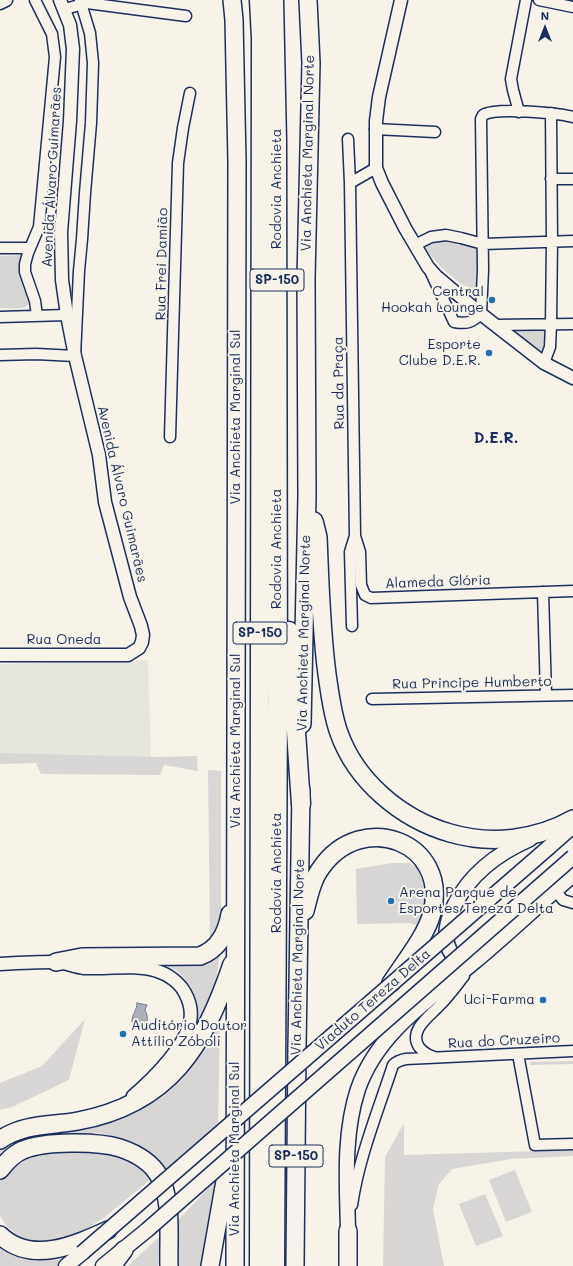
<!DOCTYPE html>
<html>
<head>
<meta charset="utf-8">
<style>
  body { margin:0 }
  #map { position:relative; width:573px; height:1266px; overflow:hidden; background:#f7f3e8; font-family:Mali,sans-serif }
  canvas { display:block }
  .north { position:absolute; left:525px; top:8px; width:40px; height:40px; -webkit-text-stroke:3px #f7f3e8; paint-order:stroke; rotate:0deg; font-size:11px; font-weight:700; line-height:16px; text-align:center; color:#1b2f5e }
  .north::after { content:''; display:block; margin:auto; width:14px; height:18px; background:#1b2f5e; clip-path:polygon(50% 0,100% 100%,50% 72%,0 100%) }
</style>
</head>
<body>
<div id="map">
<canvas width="573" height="1266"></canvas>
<div class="north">N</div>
</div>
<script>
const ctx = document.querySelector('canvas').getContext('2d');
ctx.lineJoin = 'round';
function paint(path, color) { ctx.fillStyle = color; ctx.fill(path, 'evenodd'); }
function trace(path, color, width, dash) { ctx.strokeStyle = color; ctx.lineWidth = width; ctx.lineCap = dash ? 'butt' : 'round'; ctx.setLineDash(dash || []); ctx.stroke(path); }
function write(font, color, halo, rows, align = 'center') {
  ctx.font = font + ' Mali,sans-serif'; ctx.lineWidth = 4; ctx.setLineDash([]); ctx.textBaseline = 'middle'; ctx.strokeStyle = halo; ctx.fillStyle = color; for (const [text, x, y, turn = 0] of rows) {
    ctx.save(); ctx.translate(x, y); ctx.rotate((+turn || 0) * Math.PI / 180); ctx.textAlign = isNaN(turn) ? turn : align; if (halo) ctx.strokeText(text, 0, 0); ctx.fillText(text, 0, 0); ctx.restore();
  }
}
paint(new Path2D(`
  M148,660l3,98h-151v-94z`), '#e6e5de');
paint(new Path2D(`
  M442,240c13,0 23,4 35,9l-1,42c-21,-8 -39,-26 -51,-44l11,-6z
  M22,255c0,10 -1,22 1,32 2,5 6,9 6,15 -1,9 -22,6 -29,6v-52z
  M517,330l30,1 -3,26 -30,-22z
  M0,753l159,4 38,-1 1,15 -34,-6 -4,10 -119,-1 -5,-11 -36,1z
  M208,770l13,1v161l-11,9z
  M392,863h17l9,5c8,26 10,32 0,58l-8,-3 -53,1 -1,-55z
  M220,954l-5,34 -19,40c2,-21 0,-41 -18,-56 -6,-5 -13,-7 -19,-11l55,-4z
  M220,1015l-2,112 -54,44 -12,-17 -15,-10 -20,-7 -18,-4 -21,2 -27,-1 -30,4 -15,10 -6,6v-10l12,-7 101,-20z
  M85,1019l-16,61 -57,27 -12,3v-27l42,-17z
  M573,1061v3l-43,1v-3z
  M404,1123v32l169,-5v6l-62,3 -59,10 -13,15 -6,25 11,57h-61l2,-109z
  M89,1147l48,15 14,17 -46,38 -22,14 -22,8 -21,4 -18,-5 -15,-11 -7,-11v-37l7,-13 21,-14z
  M515,1170l17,42 -26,10 -17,-42z
  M215,1181l-11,61 -2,24h-25l-1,-44z
  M485,1194l18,42 -27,10 -17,-42z
  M159,1237l-1,29h-30z
  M0,1247c18,12 44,10 64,14l-6,5h-58z`), '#d7d6d4');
const water = new Path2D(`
  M137,1003l10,2 -2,5c2,4 3,7 2,12l-5,1 -1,3 -5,-1 -4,-3c0,-9 5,-11 5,-19z`);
paint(water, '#acb0b9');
trace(water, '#727c95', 1);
const minor = new Path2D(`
  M35,0l17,34 3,23 -16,170 -11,26 -3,11v8l10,29 2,15
  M539,0l34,7
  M65,9l22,-6 99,13
  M519,112l-6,-22 -2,-11 15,-79
  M375,129l60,3
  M348,139l2,44 5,353 -5,16 2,74
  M551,179h22
  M350,183l26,-15
  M415,245l16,-8 15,-2 15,3 22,6 90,-3
  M0,248h30
  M431,273l23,49c13,2 17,1 27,-8l2,-44 -2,-151 2,-4c13,-8 74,-2 90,2
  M0,317l67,-2
  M495,325l78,-1
  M0,355l36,-1 39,2 4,-85 3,-32 3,-46 6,-70 2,-60 -3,-30 -10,-33
  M544,363l6,-16 1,-23 1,-83 -1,-128
  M170,437l8,-274 5,-35 7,-35
  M355,536l5,16 1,33 4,10 6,3 202,-7
  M543,592l3,103
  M372,699l201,-4
  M555,890l8,10 10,3
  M518,1054l17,91 38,-1
  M434,1057c-6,-2 -11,-5 -15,-10 -11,-17 11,-31 21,-42 9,-9 16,-19 24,-29
  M352,1205c7,-48 26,-94 41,-140 4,-4 7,-5 13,-6l167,-8`);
const tertiary = new Path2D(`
  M401,0l-22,97 -3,24v47l6,15 23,45 23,39 8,9 45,38 63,49 29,15
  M0,3l6,-3
  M0,655h128l11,-7 3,-6 1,-7 -2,-9 -11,-29 -25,-95 -6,-47 -24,-99 -8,-41 -5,-35 -1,-48 9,-111 3,-72 -3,-24 -10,-25
  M0,964c18,-1 37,-2 55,-2 10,0 19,5 29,6 23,1 52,-4 73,3 11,3 23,12 28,22 5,9 7,19 5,29 -5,25 -38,58 -57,74`);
const secondary = new Path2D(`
  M548,848l25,-22
  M468,963c-11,-2 -19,-10 -21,-20 -3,-14 2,-27 8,-39 16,-31 43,-51 75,-65
  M348,1231c-1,-48 -5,-96 10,-142 20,-57 71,-89 115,-126 34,-28 66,-59 100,-88
  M66,1266l16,-13
  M103,1266l44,-36`);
const trunk = new Path2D(`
  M232,0l2,20 3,142 -2,1104
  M314,521l4,16c2,46 3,92 9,137 3,20 5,40 12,59 17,48 62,86 111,100 40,12 86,7 123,-14
  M302,724l5,-228 -1,-218 5,-215 -3,-63
  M305,911c4,-15 7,-31 16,-43 41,-59 129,-26 111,45 -6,23 -28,50 -41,70
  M56,962l26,-5 118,-1c19,-7 27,-24 30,-42
  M0,1140c24,-17 51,-14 78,-19 92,-17 126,-75 154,-157
  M0,1170c6,-8 13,-16 23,-20 21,-9 75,-9 97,-2 15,5 31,14 39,28 14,24 9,62 10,90
  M0,1235c31,30 75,10 108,-5
  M112,1266l12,-16
  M210,1266l18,-102
  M295,1266l2,-219 4,-257
  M348,1266v-35`);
const motorway = new Path2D(`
  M274,0l3,141 1,558 -3,567
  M289,631l12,173
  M259,1266l2,-1228 -2,-38`);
trace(minor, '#1b2f5e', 13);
trace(tertiary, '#1b2f5e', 15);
trace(secondary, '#1b2f5e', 17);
trace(trunk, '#1b2f5e', 20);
trace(motorway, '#1b2f5e', 21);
trace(minor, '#f7f3e8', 10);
trace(tertiary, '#f7f3e8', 12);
trace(secondary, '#f7f3e8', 14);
trace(trunk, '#f7f3e8', 17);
trace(motorway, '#f7f3e8', 18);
const secondaryBridge = new Path2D(`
  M147,1230l426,-373
  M82,1253l466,-405`);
trace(secondaryBridge, '#1b2f5e', 17, []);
trace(secondaryBridge, '#f7f3e8', 14);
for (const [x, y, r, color] of [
  [492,300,4,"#1f6fb2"],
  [489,353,4,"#1f6fb2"],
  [391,901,4,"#1f6fb2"],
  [543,1000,4,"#1f6fb2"],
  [123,1034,4,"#1f6fb2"]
]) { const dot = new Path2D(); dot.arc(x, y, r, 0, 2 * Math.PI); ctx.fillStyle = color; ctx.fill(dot); trace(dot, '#f7f3e8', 1.5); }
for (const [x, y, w] of [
  [277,280,54],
  [260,633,54],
  [296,1156,54]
]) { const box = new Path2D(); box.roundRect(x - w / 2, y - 11, w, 22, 3); ctx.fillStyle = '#f7f3e8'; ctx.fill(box); trace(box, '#1b2f5e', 1); }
write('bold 13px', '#1b2f5e', null, [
  ["SP-150",277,280],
  ["SP-150",260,633],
  ["SP-150",296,1156]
]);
write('14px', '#1b2f5e', '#f7f3e8', [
  ["Via Anchieta Marginal Norte",308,153,-89],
  ["Avenida Álvaro Guimarães",52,177,-87],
  ["Rodovia Anchieta",277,189,-90],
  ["Rua Frei Damião",162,264,-89],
  ["Rua da Praça",339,383,-91],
  ["Via Anchieta Marginal Sul",236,417,-90],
  ["Avenida Álvaro Guimarães",122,494,77],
  ["Rodovia Anchieta",277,549,-90],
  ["Alameda Glória",438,582,-2],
  ["Via Anchieta Marginal Norte",304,633,-89],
  ["Rua Oneda",64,640],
  ["Rua Principe Humberto",472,683,-1],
  ["Via Anchieta Marginal Sul",236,741,-90],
  ["Rodovia Anchieta",277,873,-90],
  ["Via Anchieta Marginal Norte",298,957,-89],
  ["Viaduto Tereza Delta",373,1000,-41],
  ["Rua do Cruzeiro",504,1041,-3],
  ["Via Anchieta Marginal Sul",235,1149,-90]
]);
write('14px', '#1b2f5e', '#f7f3e8', [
  ["Central",484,292],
  ["Hookah Lounge",484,308],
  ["Esporte",481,345],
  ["Clube D.E.R.",481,361],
  ["Arena Parque de",399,893,"left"],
  ["Esportes Tereza Delta",399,909,"left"],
  ["Uci-Farma",535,1000],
  ["Auditório Doutor",131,1026,"left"],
  ["Attílio Zóboli",131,1042,"left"]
], 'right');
write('bold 15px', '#1b2f5e', '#f7f3e8', [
  ["D.E.R.",496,438]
]);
</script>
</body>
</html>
